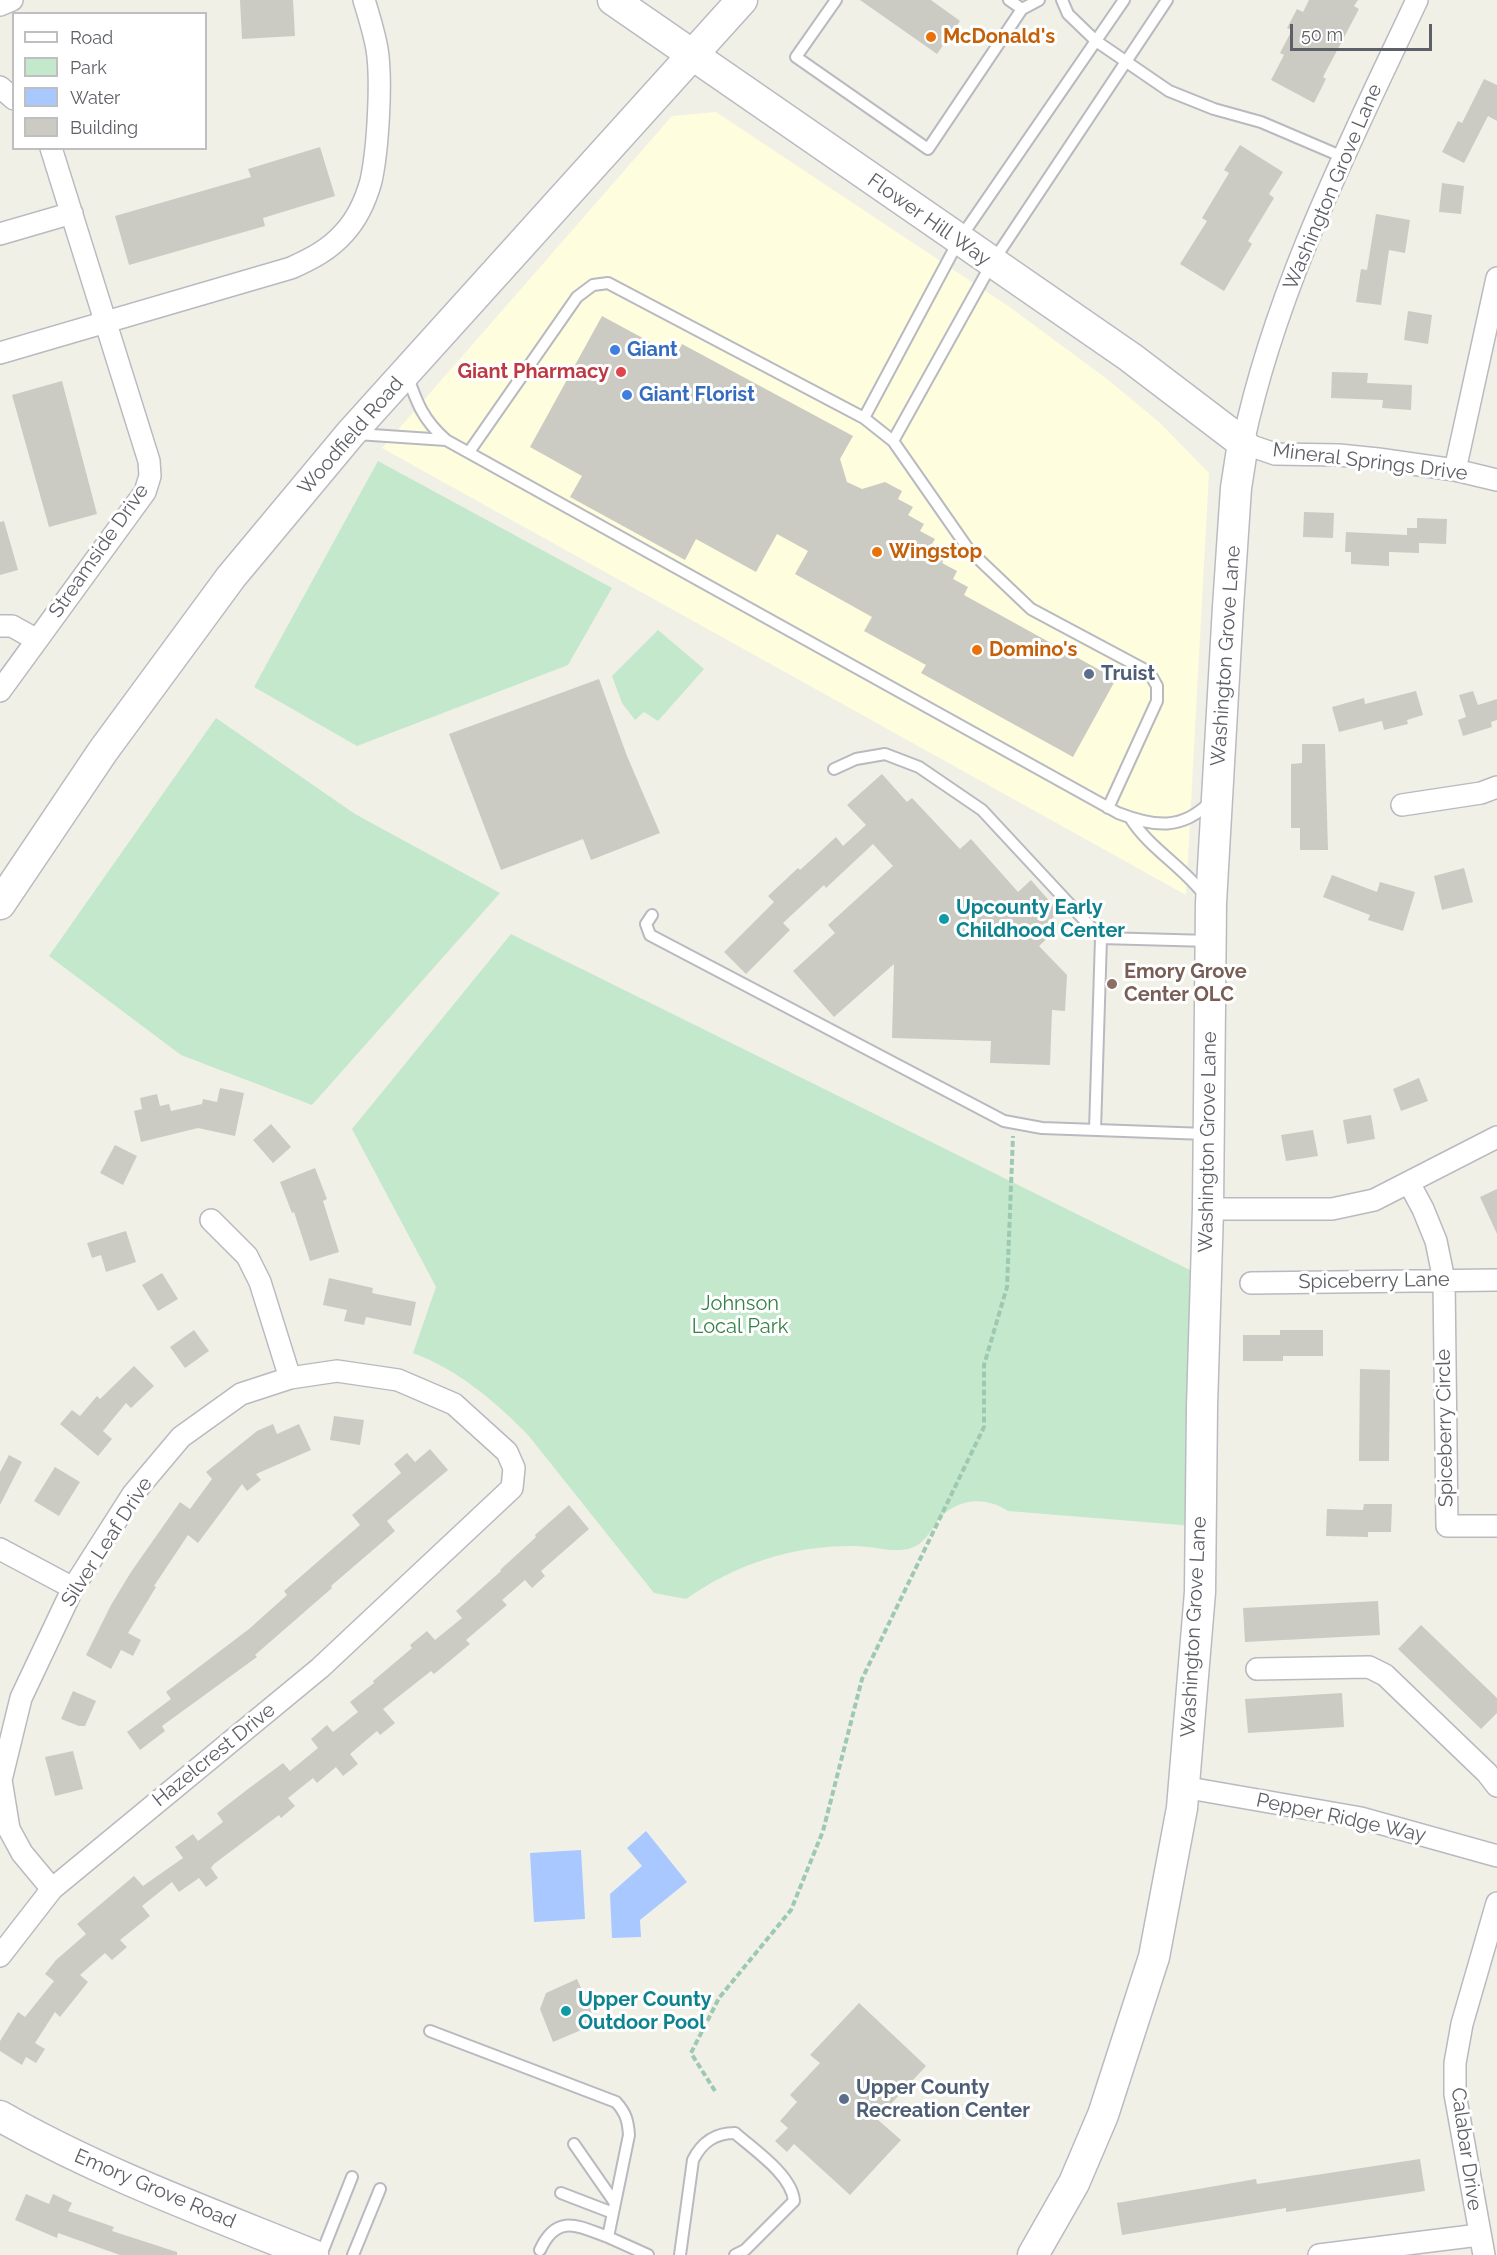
<!DOCTYPE html>
<style>
body{margin:0}
#map{position:relative;width:1497px;height:2255px;overflow:hidden;background:#f0f0e7;font-family:Raleway,sans-serif}
canvas{display:block}
.legend{position:absolute;left:12px;top:12px;width:195px;height:138px;box-sizing:border-box;background:#fff;border:2px solid #bfbfc2;margin:0;padding:8px 10px;list-style:none;font-size:18px;color:#5e6067}
.legend li{display:flex;align-items:center;gap:12px;height:30px}
.legend b{width:30px;border:2px solid #bfbfc2}
.scale{position:absolute;left:1290px;top:24px;width:142px;height:27px;box-sizing:border-box;border:3px solid #5e6067;border-top:0;padding-left:8px;font-size:18px;line-height:21px;white-space:nowrap;color:#5e6067;-webkit-text-stroke:4px #fff;paint-order:stroke}
</style>
<div id="map">
<canvas width="1497" height="2255"></canvas>
<ul class="legend">
<li><b style="height:8px;background:#fff"></b>Road</li>
<li><b style="height:16px;background:#c4e8cb"></b>Park</li>
<li><b style="height:16px;background:#a8c8ff"></b>Water</li>
<li><b style="height:16px;background:#cbcbc3"></b>Building</li>
</ul>
<div class="scale">50 m</div>
</div>
<script>
const ctx = document.querySelector('canvas').getContext('2d');
ctx.lineJoin = 'round';
function paint(path, color) { ctx.fillStyle = color; ctx.fill(path, 'evenodd'); }
function stroke(path, color, width, dash) { ctx.strokeStyle = color; ctx.lineWidth = width; ctx.lineCap = dash ? 'butt' : 'round'; ctx.setLineDash(dash || []); ctx.stroke(path); }
function drawText(font, color, halo, rows, align = 'center') {
  ctx.font = font + ' Raleway,sans-serif'; ctx.lineWidth = 6; ctx.setLineDash([]); ctx.textBaseline = 'middle'; ctx.strokeStyle = halo; ctx.fillStyle = color; for (const [text, x, y, turn = 0] of rows) {
    ctx.save(); ctx.translate(x, y); ctx.rotate((+turn || 0) * Math.PI / 180); ctx.textAlign = isNaN(turn) ? turn : align; if (halo) ctx.strokeText(text, 0, 0); ctx.fillText(text, 0, 0); ctx.restore();
  }
}
paint(new Path2D(`
 M716,112L1011,308L1107,379L1159,422L1209,473L1186,895L382,448L672,116Z`), '#fefdde');
paint(new Path2D(`
 M378,461L612,588L568,665L357,746L254,687Z
 M658,630L704,669L658,721L644,712L635,720L622,703L612,676Z
 M216,718L355,814L500,893L312,1105L181,1055L49,956Z
 M511,934L1196,1273L1194,1526L1008,1511C986,1496 957,1498 939,1519C930,1530 926,1543 911,1548C893,1554 871,1545 852,1546C791,1546 736,1564 686,1599L654,1593L528,1435C496,1402 457,1369 413,1353L436,1287L352,1129Z`), '#c4e8cb');
paint(new Path2D(`
 M646,1831L687,1882L640,1920L641,1937L612,1938L610,1894L642,1866L627,1848Z
 M581,1850L585,1919L534,1922L530,1853Z`), '#a8c8ff');
paint(new Path2D(`
 M240,0H293L295,36L242,39Z
 M860,0H931L960,21L937,54Z
 M1309,0H1358L1354,6L1359,9L1323,77L1326,79L1314,103L1271,80L1284,55L1280,53L1292,30L1287,28L1297,9L1303,12Z
 M1484,79L1497,85V121L1488,116L1464,163L1442,152L1458,121L1462,123Z
 M1240,145L1283,172L1269,194L1274,198L1248,241L1252,244L1224,291L1180,264L1207,221L1202,218L1229,173L1224,170Z
 M320,147L335,196L263,218L265,226L129,265L115,216L251,177L248,169Z
 M1442,183L1464,186L1461,214L1439,212Z
 M1376,214L1410,220L1405,253L1389,250L1381,305L1356,302L1361,269L1367,270Z
 M1408,311L1432,315L1428,344L1404,340Z
 M602,316L676,356L682,344L853,436L840,459L847,482L862,489L885,482L902,491L898,499L913,507L908,515L924,524L920,531L935,539L930,547L946,556L942,563L957,571L953,579L968,587L964,595L1116,679L1073,757L921,673L926,665L864,631L872,617L795,574L808,551L777,534L756,572L696,539L685,560L570,497L582,476L530,447Z
 M1332,372L1368,373L1367,383L1412,385L1411,410L1382,408L1383,400L1331,398Z
 M62,381L97,514L49,527L12,395Z
 M1304,512L1334,513L1333,538L1303,537Z
 M1417,518L1447,519L1446,544L1419,543V553L1389,552V566L1351,564V552H1345L1346,532L1407,535V528H1417Z
 M4,521L18,570L0,575V522Z
 M599,679L627,756L660,833L591,860L583,839L501,870L449,734Z
 M1416,691L1423,715L1407,720L1408,724L1384,730L1382,721L1339,732L1332,707L1364,698L1365,704Z
 M1473,691L1478,705L1497,699V720L1491,722L1492,727L1463,736L1458,720L1466,717L1459,695Z
 M1302,744H1325L1328,850H1300V828H1291V764L1302,763Z
 M882,774L907,802L912,798L960,849L971,839L1018,892L1031,880L1059,912L1043,927L1051,935L1039,946L1067,975L1065,1011L1052,1010L1050,1065L990,1063L991,1041L892,1038L894,964L834,1017L793,971L835,933L828,925L893,866L873,844L826,888L824,885L783,923L790,930L746,974L724,952L774,902L768,896L798,868L800,870L836,837L843,846L866,825L847,805Z
 M1464,868L1473,902L1442,910L1434,876Z
 M1332,875L1377,892L1380,882L1415,892L1403,931L1368,920L1370,915L1323,897Z
 M1419,1078L1428,1101L1401,1111L1393,1089Z
 M220,1088L244,1093L235,1136L198,1128L141,1142L134,1111L142,1109L140,1098L157,1094L160,1106L169,1104L171,1111L202,1104L203,1099L217,1102Z
 M1371,1115L1375,1139L1347,1144L1343,1120Z
 M271,1124L291,1147L273,1163L253,1140Z
 M1313,1130L1318,1156L1286,1161L1281,1135Z
 M115,1145L137,1156L123,1185L100,1173Z
 M315,1168L327,1199L323,1201L339,1252L310,1261L294,1212L292,1213L280,1182Z
 M1497,1189V1234L1480,1197Z
 M126,1231L136,1262L106,1272L101,1255L92,1258L87,1243Z
 M162,1273L178,1299L158,1311L142,1285Z
 M329,1278L373,1288L372,1293L416,1302L411,1326L366,1317L364,1325L344,1321L347,1310L323,1305Z
 M194,1330L209,1351L185,1368L170,1347Z
 M1280,1330H1323V1356H1283V1361H1243V1335H1280Z
 M134,1366L154,1386L131,1408L126,1403L103,1431L112,1439L98,1456L60,1424L72,1410L80,1416L97,1396L100,1399Z
 M1360,1369L1390,1370L1389,1461H1359Z
 M334,1416L364,1420L360,1445L330,1440Z
 M273,1424L277,1434L299,1424L311,1450L256,1474L261,1480L247,1491L242,1484L198,1543L188,1535L154,1586L156,1587L128,1633L141,1640L133,1656L121,1650L111,1669L86,1655L111,1605L131,1572L180,1502L190,1509L212,1479L206,1472L257,1431Z
 M430,1449L448,1470L387,1521L395,1531L331,1586L332,1588L255,1655L257,1657L162,1726L165,1731L140,1750L127,1732L171,1699L166,1692L249,1629L287,1595L284,1591L360,1525L352,1515L401,1473L394,1464L407,1453L415,1462Z
 M9,1455L22,1462L0,1505V1472Z
 M55,1467L80,1482L59,1516L34,1501Z
 M1364,1504H1392L1391,1532H1368V1537L1326,1536L1327,1509L1363,1510Z
 M569,1505L589,1529L541,1571L545,1576L532,1588L525,1580L502,1600L507,1605L466,1640L470,1644L434,1674L431,1671L383,1709L395,1723L380,1735L377,1731L350,1754L358,1764L343,1776L336,1767L317,1783L313,1778L288,1798L295,1806L281,1818L279,1815L214,1864L211,1868L218,1878L206,1887L199,1878L179,1892L172,1882L142,1906L150,1916L120,1940L127,1947L112,1960L105,1953L80,1975L88,1982L60,2017L55,2012L35,2043L45,2049L36,2063L26,2057L22,2065L0,2051V2041L18,2012L25,2017L54,1981L45,1974L56,1960L86,1934L77,1924L134,1876L143,1886L183,1858L175,1847L193,1834L198,1841L223,1822L217,1813L248,1789L283,1763L290,1771L318,1748L311,1739L327,1725L333,1732L358,1712L350,1702L374,1683L373,1681L412,1648L410,1645L427,1631L435,1640L462,1618L456,1611L501,1571L500,1570L536,1537L535,1535Z
 M1378,1601L1380,1635L1245,1642L1243,1608Z
 M1421,1625L1497,1698V1713L1481,1729L1398,1649Z
 M73,1691L96,1701L85,1726H79L61,1719Z
 M1342,1693L1344,1727L1248,1733L1245,1699Z
 M73,1751L83,1789L55,1796L45,1757Z
 M577,1979L592,2012L586,2028L553,2042L540,2009L546,1993Z
 M859,2003L926,2066L877,2119L901,2140L850,2195L794,2144L787,2152L775,2141L788,2128L780,2121L797,2102L790,2095L820,2063L810,2055Z
 M1420,2159L1425,2191L1286,2212V2208L1122,2235L1117,2203L1256,2179L1257,2184Z
 M26,2194L49,2204L53,2194L72,2203L68,2211L114,2227L112,2231L177,2252V2255H120L58,2233L57,2238L15,2220Z`), '#cbcbc3');
const lane = new Path2D(`
 M836,0L796,57L928,149L1022,9L1009,0
 M1062,0L1068,14L1096,41L1169,91L1214,109L1261,122L1343,157
 M1022,9L1039,0
 M407,375C417,403 423,420 446,440L1118,813C1154,827 1182,831 1211,801
 M864,418L959,240L1124,0
 M357,434L446,440
 M893,441L992,263L1167,0
 M469,452L577,297L593,285L608,283L864,418L893,441L969,550L1031,609L1149,672L1157,686V701L1108,808
 M834,769L856,759L885,754L919,767L982,810L1101,938
 M1131,819C1150,849 1184,867 1205,896
 M652,915L646,924L650,935L1004,1121L1042,1128L1206,1134
 M1095,1130L1101,938L1210,941
 M430,2031L616,2102C626,2113 628,2121 629,2135L608,2237L648,2255
 M574,2144L615,2203
 M561,2193L613,2213
 M540,2250C557,2213 578,2226 608,2237
 M321,2255L352,2177
 M353,2255L380,2189
 M680,2255L693,2160C702,2142 715,2133 735,2133C754,2150 792,2175 794,2201L745,2250L735,2255`);
const street = new Path2D(`
 M1417,0C1350,143 1276,287 1243,443L1275,454L1339,455L1378,459L1455,470L1497,480
 M0,5L12,0
 M0,87L14,99
 M0,234L72,213
 M0,353L291,268C311,259 329,250 344,233C357,219 366,199 371,181C378,149 382,80 377,49C374,32 369,16 364,0
 M1455,470L1497,278
 M0,626H12L37,640
 M0,691L145,492L150,476L149,461L51,148
 M1402,805L1481,793L1497,787
 M1409,1183L1423,1209L1436,1241L1444,1280L1447,1526H1497
 M1208,1209H1332L1374,1200L1497,1137
 M211,1220L247,1256L260,1282L290,1378
 M1251,1283L1497,1280
 M0,1549L73,1588
 M1257,1669L1369,1667L1385,1675L1487,1773L1497,1786
 M1183,1787L1361,1818L1497,1856
 M0,1956L52,1889L320,1668L512,1488L514,1468L507,1452L454,1404L398,1380L337,1371L290,1378L241,1394L181,1437L133,1494L73,1588L21,1698L1,1780L9,1829L22,1853L52,1889
 M1319,2255L1479,2235
 M1484,2255L1455,2094V2063L1462,2024L1497,1903`);
const secondary = new Path2D(`
 M613,0L1130,357L1243,443L1236,488L1228,607L1211,903L1208,1209L1202,1407L1200,1592L1182,1808L1154,1957L1103,2115L1074,2183L1033,2255
 M0,904L103,751L231,577L351,433L742,0
 M0,2116C100,2173 207,2212 313,2255`);
stroke(lane, '#b9bac0', 14);
stroke(street, '#b9bac0', 24);
stroke(secondary, '#babbc2', 33);
stroke(new Path2D(`
 M715,2091L691,2053L719,1998L791,1910L823,1831L862,1679L984,1427V1365L1007,1287L1013,1136`), '#9dc9b2', 4, [6, 3]);
stroke(lane, '#fff', 10);
stroke(street, '#fff', 21);
stroke(secondary, '#fff', 30);
for (const [x, y, r, color] of [
 [931,37,6,"#e8710a"],
 [615,350,6,"#3f7fe0"],
 [621,372,6,"#e0444e"],
 [627,395,6,"#3f7fe0"],
 [877,552,6,"#e8710a"],
 [977,650,6,"#e8710a"],
 [1089,674,6,"#5c6f8a"],
 [944,919,6,"#0f9aa8"],
 [1112,984,6,"#8d6e63"],
 [566,2011,6,"#0f9aa8"],
 [844,2099,6,"#5c6f8a"]
]) { const dot = new Path2D(); dot.arc(x, y, r, 0, 2 * Math.PI); ctx.fillStyle = color; ctx.fill(dot); stroke(dot, '#fff', 2); }
drawText('bold 20px', '#c56008', '#fff', [
 ["McDonald's",943,37],
 ["Wingstop",889,552],
 ["Domino's",989,650]
], 'left');
drawText('20px', '#5e6067', '#fff', [
 ["Washington Grove Lane",1333,187,-67],
 ["Flower Hill Way",929,220,35],
 ["Woodfield Road",351,436,-49],
 ["Mineral Springs Drive",1370,462,7],
 ["Streamside Drive",99,551,-55],
 ["Washington Grove Lane",1226,656,-86],
 ["Washington Grove Lane",1208,1142,-89],
 ["Spiceberry Lane",1374,1281,-1],
 ["Spiceberry Circle",1445,1428,-91],
 ["Silver Leaf Drive",107,1542,-57],
 ["Washington Grove Lane",1194,1627,-87],
 ["Hazelcrest Drive",214,1755,-39],
 ["Pepper Ridge Way",1341,1818,12],
 ["Calabar Drive",1466,2149,82],
 ["Emory Grove Road",155,2189,23]
]);
drawText('bold 20px', '#366cbe', '#fff', [
 ["Giant",627,350],
 ["Giant Florist",639,395]
], 'left');
drawText('bold 20px', '#be3a42', '#fff', [
 ["Giant Pharmacy",609,372]
], 'right');
drawText('bold 20px', '#4e5e75', '#fff', [
 ["Truist",1101,674],
 ["Upper County",856,2088],
 ["Recreation Center",856,2111]
], 'left');
drawText('bold 20px', '#0d838f', '#fff', [
 ["Upcounty Early",956,908],
 ["Childhood Center",956,931],
 ["Upper County",578,2000],
 ["Outdoor Pool",578,2023]
], 'left');
drawText('bold 20px', '#785e54', '#fff', [
 ["Emory Grove",1124,972],
 ["Center OLC",1124,995]
], 'left');
drawText('20px', '#338146', '#fff', [
 ["Johnson",740,1304],
 ["Local Park",740,1327]
]);
</script>
